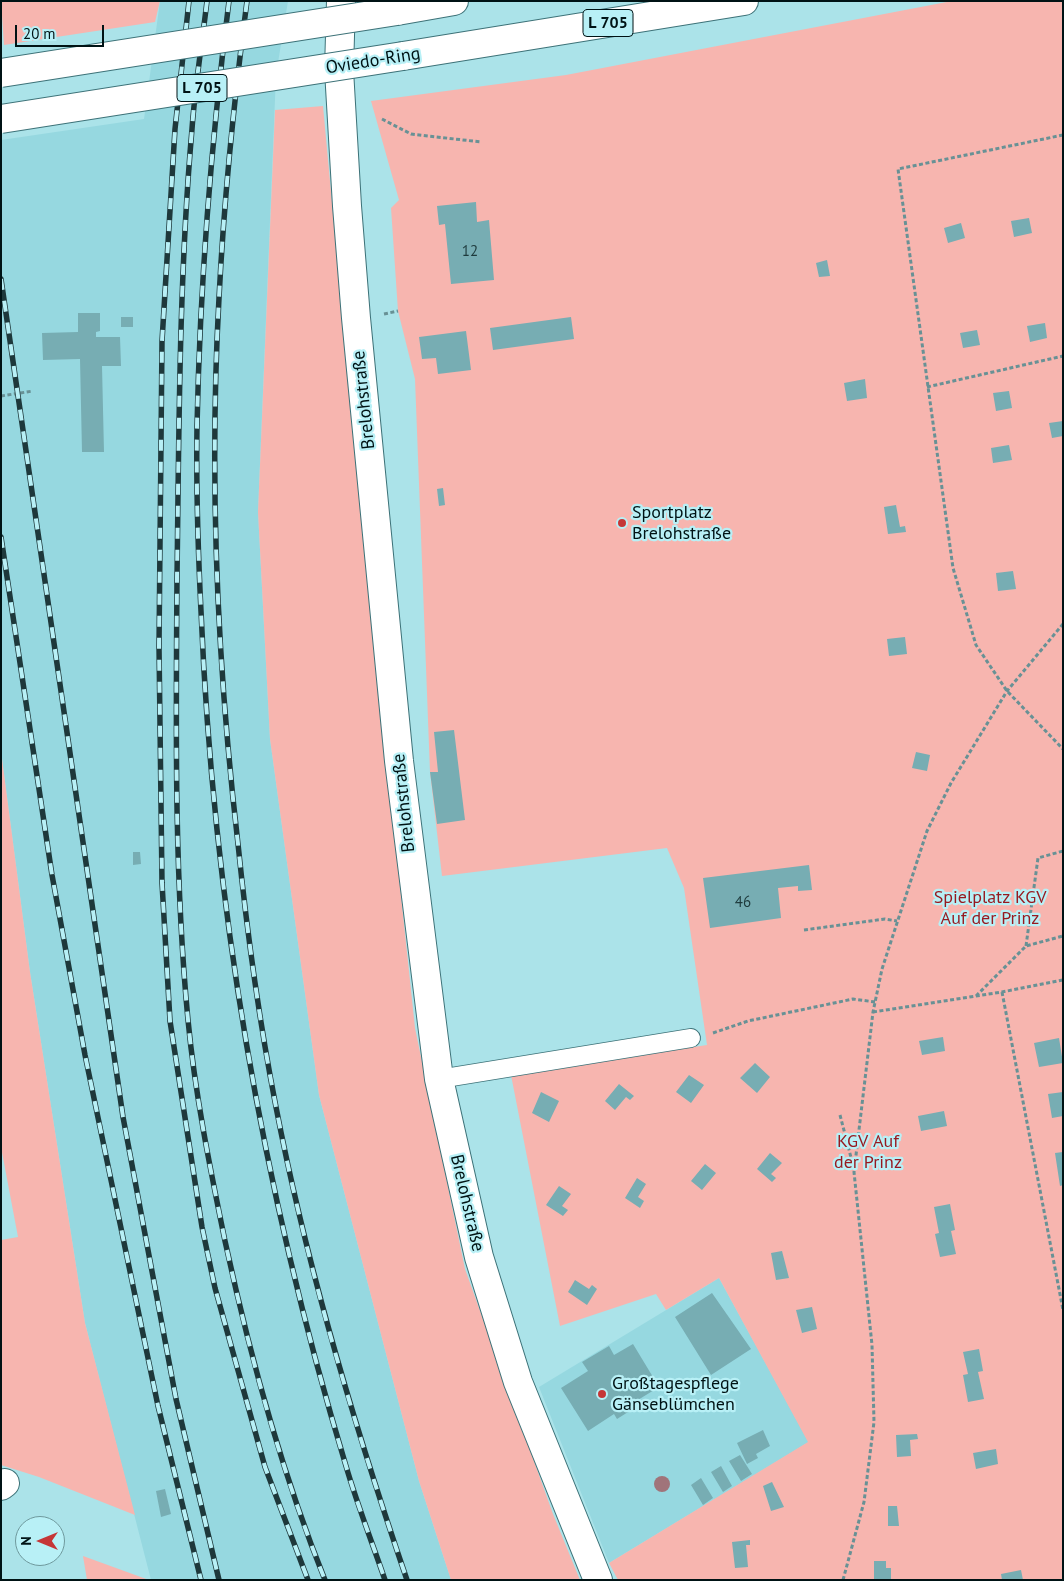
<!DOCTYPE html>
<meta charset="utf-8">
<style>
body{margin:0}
#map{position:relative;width:1064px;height:1581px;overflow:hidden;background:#abe3e9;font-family:"PT Sans",sans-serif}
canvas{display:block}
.frame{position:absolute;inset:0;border:2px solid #001315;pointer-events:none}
.north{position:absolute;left:15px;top:1516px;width:50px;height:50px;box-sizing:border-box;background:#b8f0f6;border:1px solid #6e989c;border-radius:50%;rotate:270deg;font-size:14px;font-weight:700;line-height:20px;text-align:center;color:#001315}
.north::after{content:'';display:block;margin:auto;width:18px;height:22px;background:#c53637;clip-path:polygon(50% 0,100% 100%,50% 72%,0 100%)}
.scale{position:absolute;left:15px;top:25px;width:89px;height:22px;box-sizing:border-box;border:2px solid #001315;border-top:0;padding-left:6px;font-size:15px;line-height:18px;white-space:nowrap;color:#001315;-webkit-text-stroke:4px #b8f0f6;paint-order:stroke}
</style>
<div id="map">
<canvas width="1064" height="1581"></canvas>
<div class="frame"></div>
<div class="north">N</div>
<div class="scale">20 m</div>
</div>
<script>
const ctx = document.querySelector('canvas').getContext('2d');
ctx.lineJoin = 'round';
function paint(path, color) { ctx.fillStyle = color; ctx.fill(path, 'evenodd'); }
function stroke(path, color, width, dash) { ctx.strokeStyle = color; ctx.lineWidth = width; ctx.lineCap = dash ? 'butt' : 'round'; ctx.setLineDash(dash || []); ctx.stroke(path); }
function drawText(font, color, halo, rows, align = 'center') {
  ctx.font = font + ' "PT Sans",sans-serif'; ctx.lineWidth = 4.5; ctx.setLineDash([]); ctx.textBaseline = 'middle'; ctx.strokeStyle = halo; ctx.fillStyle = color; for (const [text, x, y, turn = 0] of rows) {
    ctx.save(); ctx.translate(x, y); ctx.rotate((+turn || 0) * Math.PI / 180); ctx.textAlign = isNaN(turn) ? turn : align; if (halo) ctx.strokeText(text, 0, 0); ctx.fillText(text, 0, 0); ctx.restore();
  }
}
paint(new Path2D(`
 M160,1H288L276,75L258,512L270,739L319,1095L419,1481L451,1580H151L85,1323L30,972L1,751V140L144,119Z
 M719,1278L809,1442L609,1563L539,1387Z`), '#96d8e0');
paint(new Path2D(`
 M1,1H160L155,22L4,45Z
 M952,1H1063V1580H618L609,1563L808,1442L719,1278L666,1310L656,1294L560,1326L511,1075L707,1045L684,888L667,848L442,876L430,772L415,379L398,311L391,208L399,200L371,101L566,75Z
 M323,106L364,546L415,1028L465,1269L553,1514L580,1580H451L419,1481L319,1095L270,739L258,512L275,110Z
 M1,751L30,972L85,1323L135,1515L39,1477L1,1465V1240L18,1237L1,1147Z
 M83,1556L149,1580H87Z`), '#f7b5af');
paint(new Path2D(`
 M476,202L477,222L489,220L494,280L451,284L445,224L439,225L437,206Z
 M1029,218L1032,233L1014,237L1011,221Z
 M961,223L965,238L948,243L944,228Z
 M827,260L830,276L819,277L816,263Z
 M78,313H100V331L96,332V337H120L121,366H102L104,452H82L80,359L43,360L42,333L78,332Z
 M121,317H133V327H121Z
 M571,317L574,339L493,350L490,328Z
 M1045,323L1047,338L1030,342L1027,326Z
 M977,330L980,345L963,348L960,333Z
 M466,331L471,370L438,374L436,358L422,359L419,337Z
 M865,379L867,398L847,401L844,383Z
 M1009,391L1012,408L996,411L993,393Z
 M1063,421V436L1052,438L1049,423Z
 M1009,445L1012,460L993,463L991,448Z
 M443,488L445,505L439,506L437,489Z
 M896,505L900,527L905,526L906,532L888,534L884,507Z
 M1013,571L1016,589L998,591L996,573Z
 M905,637L907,654L889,656L887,639Z
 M454,730L465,820L437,824L430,772H438L434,732Z
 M916,752L930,755L927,771L912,768Z
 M133,852H140L141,864L133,865Z
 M809,865L812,890L798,891V886L778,888L781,918L710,928L703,878Z
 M943,1037L945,1051L922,1055L919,1041Z
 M1059,1038L1063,1063L1039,1067L1034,1043Z
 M755,1063L770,1077L757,1093L740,1078Z
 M689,1075L704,1085L691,1103L676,1092Z
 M619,1084L634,1096L630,1100L626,1097L615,1110L605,1101Z
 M541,1092L559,1101L549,1122L532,1113Z
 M1063,1092V1116L1052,1118L1048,1094Z
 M944,1111L947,1126L921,1131L918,1116Z
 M1063,1152V1185L1060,1186L1055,1153Z
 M770,1153L782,1163L771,1174L776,1178L772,1182L757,1169Z
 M705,1164L716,1173L702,1190L691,1181Z
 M637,1178L646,1184L638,1197L644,1201L640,1208L625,1198Z
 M559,1186L571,1194L562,1206L568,1210L563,1216L546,1205Z
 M950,1204L955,1230L951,1231L956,1254L940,1257L935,1234L939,1233L934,1207Z
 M782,1251L789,1278L776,1280L771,1253Z
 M575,1280L589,1289L592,1285L597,1289L587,1305L568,1292Z
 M712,1293L751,1349L711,1375L675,1317Z
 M812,1307L817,1329L802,1333L796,1310Z
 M633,1344L659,1387L633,1403L636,1407L617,1419L614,1414L588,1431L561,1388L588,1371L582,1362L609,1346L614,1355Z
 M979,1349L983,1371L978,1372L984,1399L968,1402L963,1375L968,1374L963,1352Z
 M763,1430L770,1446L756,1454L758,1458L747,1464L737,1443Z
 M917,1434L918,1439L910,1440L911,1456L897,1457L896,1435Z
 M996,1449L998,1464L976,1469L973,1453Z
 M740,1455L752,1474L741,1481L729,1461Z
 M721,1466L732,1486L723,1492L711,1472Z
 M701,1478L713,1498L703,1505L691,1485Z
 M772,1482L784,1507L771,1511L763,1486Z
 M165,1489L171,1514L161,1517L156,1491Z
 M888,1506H897L899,1526H888Z
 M750,1540V1545H746L748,1567L735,1568L732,1542Z
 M874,1561H886V1568H891V1580H874Z
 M1021,1570L1023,1580H1002L1001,1574Z`), '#77adb3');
const service = new Path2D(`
 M439,1079L691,1038`);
const minor = new Path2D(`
 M341,1L339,70L347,206L356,318L399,761L439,1079L479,1257L518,1382L598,1580
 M1,1486L5,1483`);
const trunk = new Path2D(`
 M397,11L454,1
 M403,56L744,1`);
stroke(service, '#3d7278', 20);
stroke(minor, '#3d7278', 30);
stroke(trunk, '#3d7278', 30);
stroke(new Path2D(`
 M382,119L411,134L481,142
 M1063,135L898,169L953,568L976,645L1007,691L1063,749
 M384,314L398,311
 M927,387L1063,356
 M1,396L33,391
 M804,930L885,919L897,921
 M1026,946L1038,858L1063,851
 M1002,992L1063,1310
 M976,996L1026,946L1063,936
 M873,1012L1002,992L1063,980
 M713,1033L748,1021L853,999L875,1002
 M840,1115L854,1169
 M843,1580L864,1502L874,1422L872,1345L854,1172L873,1012L882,969L927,831L951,783L1007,691L1063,624`), '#689195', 3, [4, 2.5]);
stroke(service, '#fff', 18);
stroke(minor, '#fff', 28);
stroke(trunk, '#fff', 28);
const rail = new Path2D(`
 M189,1L175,129L162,341L159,646L162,883L170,1021L202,1227L215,1288L265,1467L308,1580
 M207,1C202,44 195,86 192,129C179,278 179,428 177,578C176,725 174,874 188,1020C195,1094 210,1168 225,1241C250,1356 281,1471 325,1580
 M229,1C211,143 200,284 197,426C196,488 198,550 201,611C213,901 262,1189 346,1466C357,1504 372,1542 385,1580
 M247,1C234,100 224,198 219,298C209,480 217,663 238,844C247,932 259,1020 276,1107C307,1268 354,1425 407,1580
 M1,279L123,1117L176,1399L219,1580
 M1,537L52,875L85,1055L158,1406L201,1580`);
stroke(rail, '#1e383b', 5.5);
stroke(rail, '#b8f0f6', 4, [11]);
const trunkBridge = new Path2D(`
 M1,73L397,11
 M1,119L403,56`);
stroke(trunkBridge, '#3d7278', 30, []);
stroke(trunkBridge, '#fff', 28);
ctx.fillStyle = '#a0747a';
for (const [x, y] of [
 [662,1484]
]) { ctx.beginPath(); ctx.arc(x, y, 8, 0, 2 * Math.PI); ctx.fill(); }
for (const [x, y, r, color] of [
 [622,523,5,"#c53637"],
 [602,1394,5,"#c53637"]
]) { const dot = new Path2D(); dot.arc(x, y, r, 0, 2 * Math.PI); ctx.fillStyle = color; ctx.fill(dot); stroke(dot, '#b8f0f6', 2); }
drawText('15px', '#1e3a3c', null, [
 ["12",470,252],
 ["46",743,903]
]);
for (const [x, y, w] of [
 [608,23,50],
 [202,88,50]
]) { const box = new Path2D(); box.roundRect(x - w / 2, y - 13.5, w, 27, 4); ctx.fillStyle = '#b8f0f6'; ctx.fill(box); stroke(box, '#001315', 1); }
drawText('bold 16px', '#001315', null, [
 ["L 705",608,23],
 ["L 705",202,88]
]);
drawText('18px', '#001315', '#b8f0f6', [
 ["Oviedo-Ring",373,61,-9],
 ["Brelohstraße",364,400,-96],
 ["Brelohstraße",404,803,-96],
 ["Brelohstraße",467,1203,77]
]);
drawText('18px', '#001315', '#b8f0f6', [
 ["Sportplatz",632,513],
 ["Brelohstraße",632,534],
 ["Großtagespflege",612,1384],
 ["Gänseblümchen",612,1405]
], 'left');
drawText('18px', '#97191f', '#b8f0f6', [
 ["Spielplatz KGV",990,898],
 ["Auf der Prinz",990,919],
 ["KGV Auf",868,1142],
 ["der Prinz",868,1163]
]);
</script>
